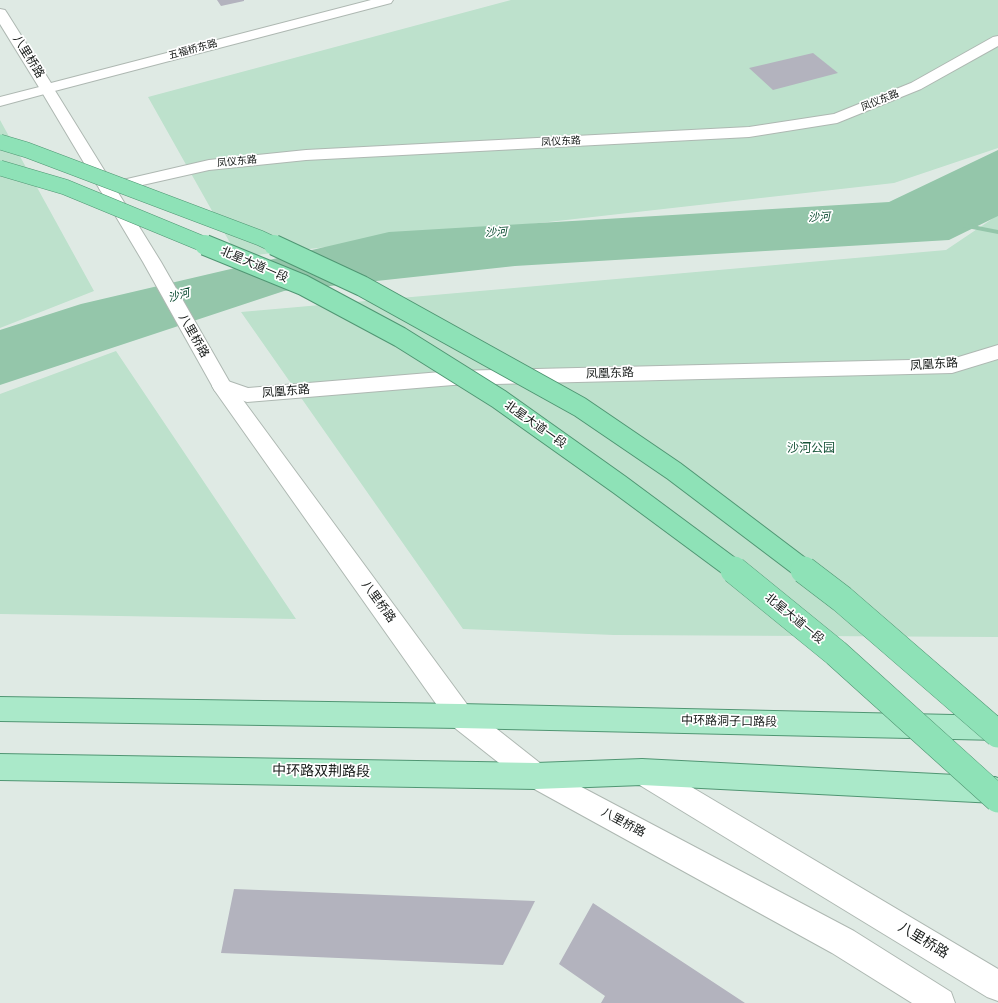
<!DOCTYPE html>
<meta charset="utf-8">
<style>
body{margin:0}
canvas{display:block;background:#dfeae4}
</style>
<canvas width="998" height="1003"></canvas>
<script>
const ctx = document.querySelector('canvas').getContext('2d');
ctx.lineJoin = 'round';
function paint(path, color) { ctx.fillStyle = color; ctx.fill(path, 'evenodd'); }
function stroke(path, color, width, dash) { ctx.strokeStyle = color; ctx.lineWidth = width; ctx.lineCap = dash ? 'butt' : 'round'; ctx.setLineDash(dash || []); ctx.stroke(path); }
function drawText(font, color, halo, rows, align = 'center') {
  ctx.font = font + ' Poppins,"Noto Sans SC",sans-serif'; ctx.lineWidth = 3.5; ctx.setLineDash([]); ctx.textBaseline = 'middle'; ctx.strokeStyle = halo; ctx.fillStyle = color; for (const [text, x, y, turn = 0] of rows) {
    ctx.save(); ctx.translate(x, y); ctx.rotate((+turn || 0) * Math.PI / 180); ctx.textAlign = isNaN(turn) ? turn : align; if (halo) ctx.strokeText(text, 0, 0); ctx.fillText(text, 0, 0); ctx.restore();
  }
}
paint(new Path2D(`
 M511,0H998V148L894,183L238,257L148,97Z
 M0,120L94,291L0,328Z
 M998,215V637L614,635L463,629L241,312L946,250Z
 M116,351L296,619L0,614V394Z`), '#bde1cc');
paint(new Path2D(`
 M998,150V216L949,240L515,266L284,291L0,385V330L81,304L389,232L889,202Z`), '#94c6aa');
paint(new Path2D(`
 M962,223L998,230V234L962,227Z`), '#94c6aa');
paint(new Path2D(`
 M217,0H244V1L221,6Z
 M813,53L838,73L773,90L749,68Z
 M234,889L535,901L503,965L221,953Z
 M593,903L745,1003H601L605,996L559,964Z`), '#b3b3be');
const minor = new Path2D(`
 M998,36V46L921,89L837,123L749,137L306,160L209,170L107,193L101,191L99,188L101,185L209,160L306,150L749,127L834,114L911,83L993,37Z
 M47,85L52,86L54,89L52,92L0,106V97Z
 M998,345V359L952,373L453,385L247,402L215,391L212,386L215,381L222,379L248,388L453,371L952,359Z
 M642,759L651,763L998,969V1001L987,997L633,781L629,772L633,763Z
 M536,763L854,931L951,992L955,1003H912L832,953L527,785L523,776L527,767Z`);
const tertiary = new Path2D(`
 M371,0H393L391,3L47,93L42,92L40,89L0,24V9L5,10L7,13L51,83Z`);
const secondary = new Path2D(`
 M47,85L52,86L54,89L161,262L229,381L469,707L545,767L549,776L545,785L536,789L527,785L451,725L215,391L143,262L40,89L42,86Z`);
const primary = new Path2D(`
 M0,697L460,704L998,716V740L460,728L0,721Z
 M0,754L536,763L642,759L995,777L998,778V802L995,803L642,785L536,789L0,780Z`);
stroke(minor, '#aeb8b2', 2);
stroke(tertiary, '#aeb8b2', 2);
stroke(secondary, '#aeb8b2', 2);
stroke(primary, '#509673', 2);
paint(minor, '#fff');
paint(tertiary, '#fff');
paint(secondary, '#fff');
paint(primary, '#aae9c9');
const trunkBridgeFar2 = new Path2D(`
 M0,142L27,150L260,238L277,246
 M0,168L65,187L208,246`);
const trunkBridgeFar1 = new Path2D(`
 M205,245L303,285L400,337L499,399L620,485L736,571
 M274,245L362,286L580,407L674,471L806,571`);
const trunkBridge = new Path2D(`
 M734,570L836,653L998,799
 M804,570L842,599L998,734`);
stroke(trunkBridgeFar2, '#509673', 16, []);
stroke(trunkBridgeFar1, '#509673', 22, []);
stroke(trunkBridge, '#509673', 28, []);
stroke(trunkBridgeFar2, '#8ee2b7', 15);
stroke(trunkBridgeFar1, '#8ee2b7', 20);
stroke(trunkBridge, '#8ee2b7', 27);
drawText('10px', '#141816', '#fff', [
 ["五福桥东路",193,50,-15],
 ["凤仪东路",880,101,-22],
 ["凤仪东路",561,142,-3],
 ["凤仪东路",237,162,-6]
]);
drawText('italic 11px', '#004328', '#fff', [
 ["沙河",819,218,-3],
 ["沙河",496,233,-3],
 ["沙河",179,296,-16]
]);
drawText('12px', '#141816', '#fff', [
 ["八里桥路",28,57,58],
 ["北星大道一段",254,265,23],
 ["八里桥路",193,336,60],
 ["凤凰东路",934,365,-4],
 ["凤凰东路",610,374,-2],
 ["凤凰东路",286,392,-5],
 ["北星大道一段",535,425,35],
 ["八里桥路",378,602,54],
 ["北星大道一段",794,619,39],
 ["中环路洞子口路段",729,722,1],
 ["八里桥路",623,823,28]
]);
drawText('12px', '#185439', '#fff', [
 ["沙河公园",811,449]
]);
drawText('14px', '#141816', '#fff', [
 ["中环路双荆路段",321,772,1],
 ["八里桥路",923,941,31]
]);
</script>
